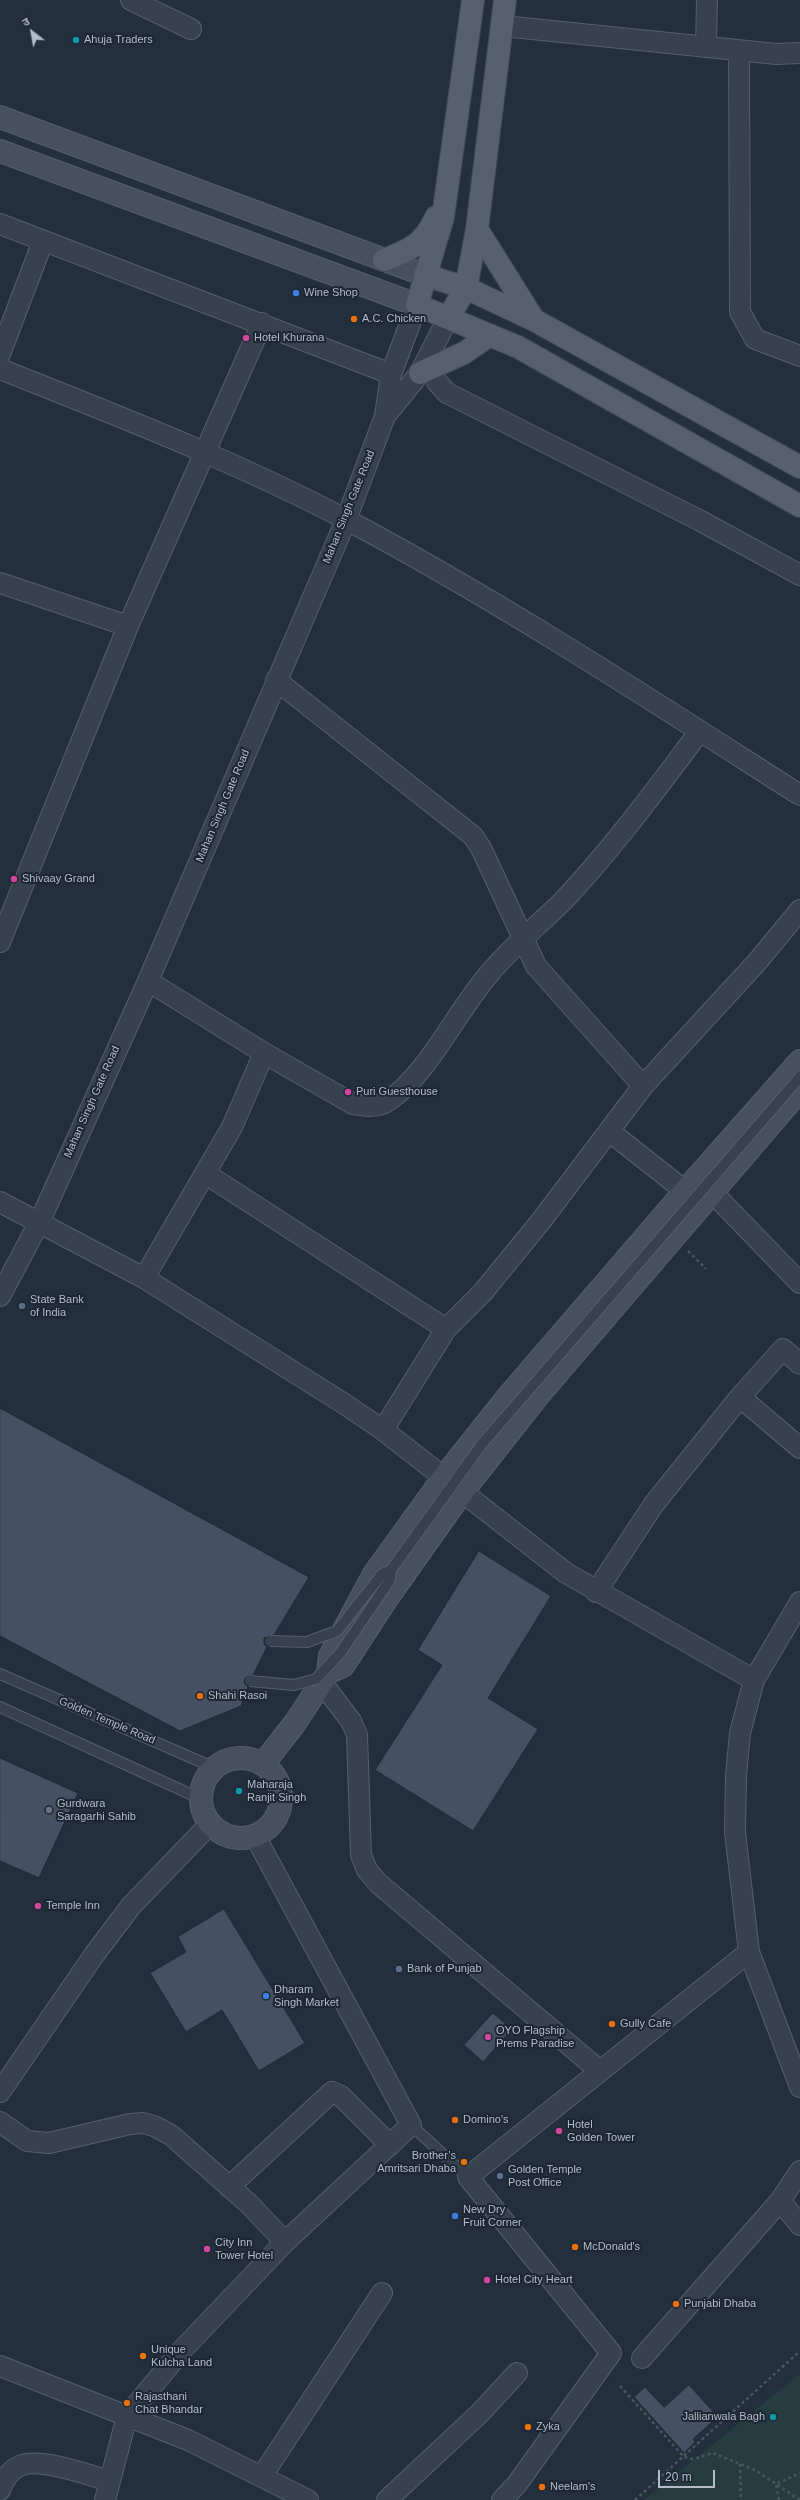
<!DOCTYPE html>
<meta charset="utf-8">
<style>
body{margin:0}
#map{position:relative;width:800px;height:2500px;overflow:hidden;background:#242f3e;font-family:Helvetica,"Noto Sans Devanagari",sans-serif}
canvas{display:block}
.north{position:absolute;left:12px;top:12px;width:40px;height:40px;-webkit-text-stroke:3px #1d2633;paint-order:stroke;rotate:329deg;font-size:11px;font-weight:700;line-height:16px;text-align:center;color:#b4bcc9}
.north::after{content:'';display:block;margin:auto;width:14px;height:18px;background:#b4bcc9;clip-path:polygon(50% 0,100% 100%,50% 72%,0 100%)}
.scale{position:absolute;left:658px;top:2470px;width:57px;height:18px;box-sizing:border-box;border:2px solid #b4bcc9;border-top:0;padding-left:5px;font-size:12px;line-height:14px;white-space:nowrap;color:#b4bcc9;-webkit-text-stroke:3px #1d2633;paint-order:stroke}
</style>
<div id="map">
<canvas width="800" height="2500"></canvas>
<div class="north">उ</div>
<div class="scale">20 m</div>
</div>
<script>
const ctx = document.querySelector('canvas').getContext('2d');
ctx.lineJoin = 'round';
function paint(path, color) { ctx.fillStyle = color; ctx.fill(path, 'evenodd'); }
function stroke(path, color, width, dash) { ctx.strokeStyle = color; ctx.lineWidth = width; ctx.lineCap = dash ? 'butt' : 'round'; ctx.setLineDash(dash || []); ctx.stroke(path); }
function drawText(font, color, halo, rows, align = 'center') {
  ctx.font = font + ' Helvetica,sans-serif'; ctx.lineWidth = 4; ctx.setLineDash([]); ctx.textBaseline = 'middle'; ctx.strokeStyle = halo; ctx.fillStyle = color; for (const [text, x, y, turn = 0] of rows) {
    ctx.save(); ctx.translate(x, y); ctx.rotate((+turn || 0) * Math.PI / 180); ctx.textAlign = isNaN(turn) ? turn : align; if (halo) ctx.strokeText(text, 0, 0); ctx.fillText(text, 0, 0); ctx.restore();
  }
}
paint(new Path2D(`
 M800,2374V2500H644Z`), '#263c3f');
const building = new Path2D(`
 M0,1408L309,1577L274,1635L264,1638V1644L267,1647L253,1675L245,1678L244,1683L248,1687L241,1706L180,1731L0,1636Z
 M479,1551L551,1596L488,1698L538,1729L473,1831L375,1770L442,1665L418,1650Z
 M0,1758L78,1793L39,1878L0,1861Z
 M224,1909L305,2043L259,2071L222,2010L186,2032L150,1973L186,1952L178,1937Z
 M493,2013L512,2029L483,2062L464,2045Z
 M689,2385L718,2417L693,2439L695,2442L684,2453L634,2397L645,2387L664,2407Z`);
paint(building, '#455162');
stroke(building, '#1f2835', 1);
const lane = new Path2D(`
 M0,1674L215,1768
 M0,1707L201,1799
 M411,2125L468,2177`);
const street = new Path2D(`
 M131,0L191,29
 M503,26L776,54L800,53
 M706,47L707,0
 M739,50L740,312L755,339L800,356
 M0,224L391,374
 M0,354L43,241
 M0,369C118,416 235,461 347,520C503,603 651,700 800,795
 M431,369L437,382L447,393L699,520L800,575
 M385,416L420,373L448,318
 M0,583L128,626
 M276,680L473,836L481,848L536,966L643,1086
 M0,942L128,626L262,323
 M148,981L264,1053L353,1104C364,1106 378,1108 388,1101C429,1073 456,1012 489,974C511,947 539,925 564,900C614,847 656,789 700,731
 M609,1131L685,1191
 M206,1174L446,1329
 M712,1192L800,1283
 M0,1202L144,1278L343,1403L383,1430L566,1573L754,1680
 M144,1278L232,1127L264,1053
 M0,1296L40,1221L148,981L346,520L385,416L391,374L417,305
 M740,1397L800,1448
 M383,1430L446,1329L483,1292L541,1221L643,1086L757,962L800,910
 M596,1592L654,1504L740,1397L783,1349L800,1364
 M800,1602L754,1680L740,1733L736,1776L735,1832L749,1952L800,2087
 M322,1683L351,1721L357,1735L361,1855L367,1870L378,1883L600,2071
 M0,2092L94,1955L131,1906L210,1824
 M0,2122L27,2141L49,2143L130,2124L143,2123L154,2126L171,2135L249,2204L285,2242
 M229,2187L332,2092L341,2096L390,2145
 M780,2201L800,2225
 M642,2358L780,2201L800,2171
 M0,2366L127,2416L182,2350L285,2242L411,2125L255,1836
 M262,2476L382,2293
 M0,2490C3,2480 11,2469 22,2465C42,2458 88,2475 110,2481
 M105,2500L127,2416L188,2440L308,2500
 M387,2500L480,2413L517,2373
 M502,2500L517,2484L611,2353L468,2177L749,1952`);
const secondary = new Path2D(`
 M0,117L425,275
 M0,151L417,305
 M328,1673L343,1666L388,1597L463,1491L537,1397L800,1090
 M201 1798a40 40 0 1 1 80 0a40 40 0 1 1-80 0Z
 M263,1764L295,1723L328,1673L330,1656L374,1574L444,1477L510,1394L685,1191L800,1061`);
const primary = new Path2D(`
 M473,0L443,217L417,305L518,347L800,506
 M477,229L534,320
 M384,260C410,250 424,244 436,217
 M425,275L466,288L534,320L800,467
 M448,318L466,288L477,229L505,0
 M420,373L464,353L490,335`);
stroke(lane, '#565f6c', 12);
stroke(street, '#565f6c', 22);
stroke(secondary, '#565f6c', 24);
stroke(primary, '#414a57', 24);
stroke(new Path2D(`
 M688,1251L706,1269
 M620,2386L684,2457L693,2459L713,2453L755,2470L800,2500
 M740,2464L741,2500
 M635,2500L800,2351
 M779,2500L776,2484L800,2473`), '#44595c', 2.5, [3, 3]);
stroke(lane, '#38414e', 10);
stroke(street, '#38414e', 20);
stroke(secondary, '#465061', 22);
stroke(primary, '#56606e', 22);
const laneBridge = new Path2D(`
 M270,1641L307,1642L337,1631L382,1574L391,1570L482,1444L800,1077
 M250,1681L294,1685L316,1679L341,1652L390,1580L391,1570`);
stroke(laneBridge, '#565f6c', 12, []);
stroke(laneBridge, '#38414e', 10);
for (const [x, y, r, color] of [
 [76,40,4,"#0f9aa8"],
 [296,293,4,"#3f7fe0"],
 [354,319,4,"#e8710a"],
 [246,338,4,"#d1479c"],
 [14,879,4,"#d1479c"],
 [348,1092,4,"#d1479c"],
 [22,1306,4,"#5c6f8a"],
 [200,1696,4,"#e8710a"],
 [239,1791,4,"#0f9aa8"],
 [49,1810,4,"#6b7280"],
 [38,1906,4,"#d1479c"],
 [399,1969,4,"#5c6f8a"],
 [266,1996,4,"#3f7fe0"],
 [612,2024,4,"#e8710a"],
 [488,2037,4,"#d1479c"],
 [455,2120,4,"#e8710a"],
 [559,2131,4,"#d1479c"],
 [464,2162,4,"#e8710a"],
 [500,2176,4,"#5c6f8a"],
 [455,2216,4,"#3f7fe0"],
 [575,2247,4,"#e8710a"],
 [207,2249,4,"#d1479c"],
 [487,2280,4,"#d1479c"],
 [676,2304,4,"#e8710a"],
 [143,2356,4,"#e8710a"],
 [127,2403,4,"#e8710a"],
 [773,2417,4,"#0f9aa8"],
 [528,2427,4,"#e8710a"],
 [542,2487,4,"#e8710a"]
]) { const dot = new Path2D(); dot.arc(x, y, r, 0, 2 * Math.PI); ctx.fillStyle = color; ctx.fill(dot); stroke(dot, '#1d2633', 1.5); }
drawText('11px', '#b4bcc9', '#1d2633', [
 ["Ahuja Traders",84,40],
 ["Wine Shop",304,293],
 ["A.C. Chicken",362,319],
 ["Hotel Khurana",254,338],
 ["Shivaay Grand",22,879],
 ["Puri Guesthouse",356,1092],
 ["State Bank",30,1300],
 ["of India",30,1313],
 ["Shahi Rasoi",208,1696],
 ["Maharaja",247,1785],
 ["Ranjit Singh",247,1798],
 ["Gurdwara",57,1804],
 ["Saragarhi Sahib",57,1817],
 ["Temple Inn",46,1906],
 ["Bank of Punjab",407,1969],
 ["Dharam",274,1990],
 ["Singh Market",274,2003],
 ["Gully Cafe",620,2024],
 ["OYO Flagship",496,2031],
 ["Prems Paradise",496,2044],
 ["Domino's",463,2120],
 ["Hotel",567,2125],
 ["Golden Tower",567,2138],
 ["Brother’s",456,2156,"right"],
 ["Amritsari Dhaba",456,2169,"right"],
 ["Golden Temple",508,2170],
 ["Post Office",508,2183],
 ["New Dry",463,2210],
 ["Fruit Corner",463,2223],
 ["City Inn",215,2243],
 ["Tower Hotel",215,2256],
 ["McDonald's",583,2247],
 ["Hotel City Heart",495,2280],
 ["Punjabi Dhaba",684,2304],
 ["Unique",151,2350],
 ["Kulcha Land",151,2363],
 ["Rajasthani",135,2397],
 ["Chat Bhandar",135,2410],
 ["Jallianwala Bagh",765,2417,"right"],
 ["Zyka",536,2427],
 ["Neelam's",550,2487]
], 'left');
drawText('11px', '#b4bcc9', '#1d2633', [
 ["Mahan Singh Gate Road",349,507,-68],
 ["Mahan Singh Gate Road",223,806,-67],
 ["Mahan Singh Gate Road",92,1102,-66],
 ["Golden Temple Road",107,1721,23]
]);
</script>
